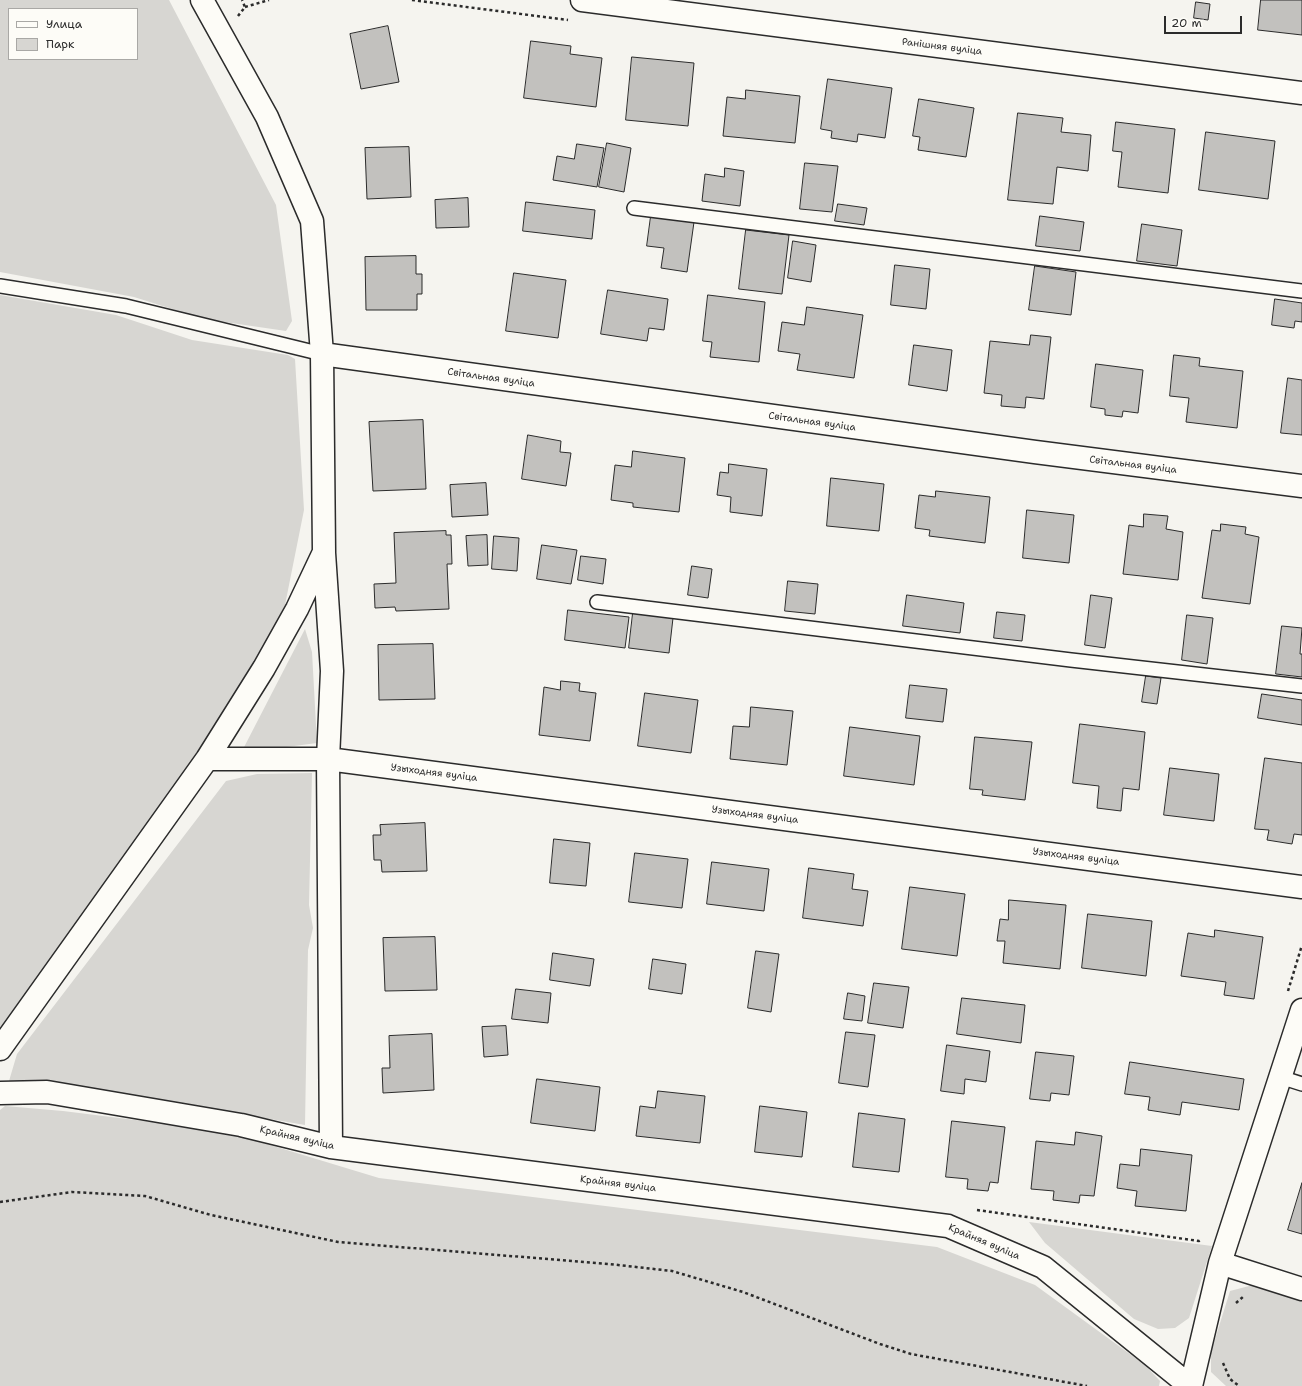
<!DOCTYPE html>
<meta charset="utf-8">
<style>
body{margin:0}
#map{position:relative;width:1302px;height:1386px;overflow:hidden;background:#f5f4ef;font-family:"Shantell Sans",sans-serif}
canvas{display:block}
.legend{position:absolute;left:8px;top:8px;width:130px;height:52px;box-sizing:border-box;background:#fdfcf7;border:1px solid #a9a8a5;margin:0;padding:5px 7px;list-style:none;font-size:12px;color:#2b2b2b}
.legend li{display:flex;align-items:center;gap:8px;height:20px}
.legend b{width:20px;border:1px solid #a9a8a5}
.scale{position:absolute;left:1164px;top:16px;width:78px;height:18px;box-sizing:border-box;border:2px solid #2b2b2b;border-top:0;padding-left:5px;font-size:12px;line-height:14px;white-space:nowrap;color:#2b2b2b;-webkit-text-stroke:3px #fdfcf7;paint-order:stroke}
</style>
<div id="map">
<canvas width="1302" height="1386"></canvas>
<ul class="legend">
<li><b style="height:5px;background:#fdfcf7"></b>Улица</li>
<li><b style="height:11px;background:#d7d6d2"></b>Парк</li>
</ul>
<div class="scale">20 m</div>
</div>
<script>
const ctx = document.querySelector('canvas').getContext('2d');
ctx.lineJoin = 'round';
function paint(path, color) { ctx.fillStyle = color; ctx.fill(path, 'evenodd'); }
function stroke(path, color, width, dash) { ctx.strokeStyle = color; ctx.lineWidth = width; ctx.lineCap = dash ? 'butt' : 'round'; ctx.setLineDash(dash || []); ctx.stroke(path); }
function drawText(font, color, halo, rows, align = 'center') {
  ctx.font = font + ' "Shantell Sans",sans-serif'; ctx.lineWidth = 4; ctx.setLineDash([]); ctx.textBaseline = 'middle'; ctx.strokeStyle = halo; ctx.fillStyle = color; for (const [text, x, y, turn = 0] of rows) {
    ctx.save(); ctx.translate(x, y); ctx.rotate((+turn || 0) * Math.PI / 180); ctx.textAlign = isNaN(turn) ? turn : align; if (halo) ctx.strokeText(text, 0, 0); ctx.fillText(text, 0, 0); ctx.restore();
  }
}
paint(new Path2D(`
 M0,0H169L276,205L292,321L286,331L204,319L134,297L0,272ZM9,9H137V59H9Z
 M0,295L116,315L192,340L288,355L295,359L304,510L285,605L256,662L187,772L0,1029Z
 M305,629L312,652L317,743L241,753Z
 M312,773L309,905L313,928L308,950L305,1125L54,1082L9,1081L17,1054L226,781L257,774Z
 M5,1106L63,1111L224,1131L379,1178L937,1247L1035,1285L1145,1365L1160,1381L1159,1386H0V1110Z
 M1029,1222L1212,1246L1189,1318L1175,1328L1158,1329L1134,1319L1045,1243Z
 M1253,1285L1302,1301V1386H1226L1211,1372V1352L1230,1291Z`), '#d7d6d2');
const building = new Path2D(`
 M1261,0H1302V35L1258,30Z
 M1196,2L1210,4L1208,20L1194,18Z
 M388,26L399,82L361,89L350,34Z
 M531,41L571,46L570,54L602,58L596,107L524,98Z
 M632,57L694,63L688,126L626,120Z
 M828,79L892,88L885,138L858,134L857,142L831,138L832,131L821,129Z
 M746,90L800,96L795,143L723,136L727,97L745,99Z
 M919,99L974,108L966,157L918,150L920,137L913,136Z
 M1018,113L1063,118L1061,132L1091,135L1088,171L1057,167L1053,204L1008,200Z
 M1116,122L1175,129L1168,193L1118,187L1122,152L1113,151Z
 M1206,132L1275,141L1268,199L1199,190Z
 M607,143L631,148L624,192L599,187Z
 M577,144L604,148L597,187L553,180L557,156L574,159Z
 M409,147L411,197L367,199L365,148Z
 M805,163L838,166L832,212L800,209Z
 M725,168L744,171L740,206L702,201L705,174L724,177Z
 M468,198L469,227L436,228L435,200Z
 M526,202L595,210L592,239L523,231Z
 M838,204L867,208L864,225L835,221Z
 M651,216L694,222L687,272L661,268L664,248L647,246Z
 M1040,216L1084,222L1080,251L1036,246Z
 M1142,224L1182,230L1177,266L1137,261Z
 M746,230L789,235L782,294L739,289Z
 M793,241L816,245L811,282L788,278Z
 M416,256V274H422V294H417V310H366L365,257Z
 M895,265L930,269L926,309L891,305Z
 M1035,266L1076,272L1071,315L1029,310Z
 M514,273L566,280L558,338L506,331Z
 M608,290L668,299L664,330L649,328L647,341L601,334Z
 M708,295L765,302L759,362L710,357L712,342L703,341Z
 M1275,299L1302,303V322L1295,321L1294,328L1272,325Z
 M807,307L863,315L854,378L797,370L800,354L778,351L782,322L804,325Z
 M1031,335L1051,337L1044,399L1026,397L1025,408L1001,406L1002,395L984,393L990,341L1029,345Z
 M914,345L952,350L947,391L909,385Z
 M1174,355L1200,358L1199,366L1243,371L1237,428L1186,422L1189,398L1170,396Z
 M1096,364L1143,370L1138,413L1123,411L1122,417L1105,415V409L1091,407Z
 M1288,378L1302,380V435L1281,433Z
 M423,420L426,489L373,491L369,422Z
 M528,435L561,441L560,452L571,453L566,486L522,479Z
 M633,451L685,458L679,512L633,507V503L611,500L615,465L631,467Z
 M729,464L767,469L762,516L730,512L731,497L717,495L720,472L728,473Z
 M831,478L884,484L879,531L827,526Z
 M486,483L488,515L452,517L450,485Z
 M936,491L990,497L985,543L929,536L930,530L915,528L919,495L935,497Z
 M1027,510L1074,515L1069,563L1023,558Z
 M1144,514L1168,516L1166,529L1183,532L1178,580L1123,574L1129,525L1143,527Z
 M1221,524L1246,527L1245,534L1259,537L1250,604L1202,598L1212,530L1220,531Z
 M446,531V535H451L452,564H447L449,609L396,611L395,607L375,608L374,584L396,583L394,533Z
 M487,535L488,565L468,566L466,536Z
 M494,536L519,538L517,571L492,569Z
 M542,545L577,550L571,584L537,579Z
 M581,556L606,559L603,584L578,580Z
 M692,566L712,569L708,598L688,595Z
 M788,581L818,584L815,614L785,611Z
 M907,595L964,603L960,633L903,626Z
 M1091,595L1112,598L1105,648L1085,645Z
 M568,610L629,617L625,648L565,640Z
 M997,612L1025,615L1022,641L994,638Z
 M633,613L673,618L669,653L629,648Z
 M1187,615L1213,618L1207,664L1182,660Z
 M1282,626L1302,628L1300,654H1302V677L1276,674Z
 M433,644L435,699L379,700L378,645Z
 M1146,676L1161,678L1157,704L1142,702Z
 M561,681L580,683L579,691L596,693L590,741L539,735L544,687L560,690Z
 M910,685L947,689L943,722L906,718Z
 M645,693L698,700L691,753L638,746Z
 M1262,694L1302,700V725L1258,718Z
 M751,707L793,711L787,765L730,759L733,726L749,727Z
 M1080,724L1145,732L1139,790L1123,788L1121,811L1097,808L1099,786L1073,783Z
 M850,727L920,736L914,785L844,776Z
 M975,737L1032,742L1025,800L982,795L983,790L970,789Z
 M1265,758L1302,763V835L1294,834L1292,844L1267,840L1269,830L1255,829Z
 M1170,768L1219,774L1214,821L1164,815Z
 M425,823L427,871L382,872L381,860H374L373,835H381L380,825Z
 M554,839L590,843L586,886L550,883Z
 M635,853L688,859L682,908L629,902Z
 M712,862L769,869L764,911L707,904Z
 M809,868L854,874L852,889L868,891L863,926L803,918Z
 M910,887L965,894L957,956L902,949Z
 M1009,900L1066,905L1060,969L1003,963L1005,941H997L1000,919L1008,920Z
 M1088,914L1152,921L1146,976L1082,968Z
 M1215,930L1263,937L1254,999L1224,995L1226,982L1181,976L1188,933L1214,937Z
 M435,937L437,990L385,991L383,938Z
 M756,951L779,954L771,1012L748,1008Z
 M553,953L594,959L590,986L550,980Z
 M653,959L686,964L682,994L649,989Z
 M874,983L909,987L903,1028L868,1023Z
 M516,989L551,993L548,1023L512,1019Z
 M848,993L865,996L862,1021L844,1019Z
 M962,998L1025,1005L1021,1043L957,1034Z
 M506,1026L508,1055L484,1057L482,1027Z
 M846,1032L875,1035L868,1087L839,1083Z
 M432,1034L434,1090L383,1093L382,1068H390L389,1036Z
 M947,1045L990,1051L986,1082L965,1079L964,1094L941,1091Z
 M1036,1052L1074,1056L1069,1095L1051,1093L1050,1101L1030,1099Z
 M1130,1062L1244,1079L1239,1110L1182,1102L1180,1115L1148,1110L1150,1097L1125,1094Z
 M537,1079L600,1087L595,1131L531,1123Z
 M658,1091L705,1096L700,1143L636,1136L640,1106L655,1108Z
 M760,1106L807,1112L802,1157L755,1152Z
 M859,1113L905,1119L899,1172L853,1167Z
 M952,1121L1005,1127L998,1183L990,1182L988,1191L967,1189L968,1179L946,1177Z
 M1076,1132L1102,1136L1094,1196L1080,1195L1079,1203L1053,1200L1054,1191L1031,1189L1036,1141L1074,1145Z
 M1141,1149L1192,1155L1186,1211L1135,1206L1137,1191L1117,1188L1120,1164L1139,1166Z
 M1302,1183V1234L1288,1230Z`);
paint(building, '#c2c1be');
stroke(building, '#2b2b2b', 1);
const lane = new Path2D(`
 M634,208L1302,291
 M0,286L126,306L322,354
 M597,602L1071,660L1302,686
 M1280,1077L1302,1084`);
const street = new Path2D(`
 M582,0L1302,93
 M322,354L1035,452L1302,486
 M324,553L332,671L328,759L331,1147
 M207,759H328L1302,887
 M0,1049L207,759L264,668L297,609L324,552L322,354L312,221L267,117L202,0
 M0,1093L47,1092L241,1125L331,1147L948,1226L1043,1267L1190,1386
 M1220,1263L1302,1289
 M1191,1386L1220,1263L1302,1010`);
stroke(lane, '#2b2b2b', 16);
stroke(street, '#2b2b2b', 25);
stroke(new Path2D(`
 M412,0L568,20
 M245,7L269,0
 M238,16L245,7L242,0
 M1288,991L1302,945
 M0,1202L72,1192L145,1196L211,1215L338,1242L609,1264L672,1271L743,1292L880,1344L911,1354L1087,1386
 M977,1210L1199,1241L1202,1239
 M1236,1303L1244,1296
 M1223,1363L1230,1379L1239,1386`), '#2b2b2b', 2.5, [3, 3]);
stroke(lane, '#fdfcf7', 13);
stroke(street, '#fdfcf7', 22);
drawText('10px', '#2b2b2b', '#fdfcf7', [
 ["Ранішняя вуліца",942,47,7],
 ["Світальная вуліца",491,378,8],
 ["Світальная вуліца",812,422,8],
 ["Світальная вуліца",1133,465,7],
 ["Узыходняя вуліца",434,773,7],
 ["Узыходняя вуліца",755,815,7],
 ["Узыходняя вуліца",1076,857,7],
 ["Крайняя вуліца",297,1138,13],
 ["Крайняя вуліца",618,1184,7],
 ["Крайняя вуліца",984,1242,23]
]);
</script>
